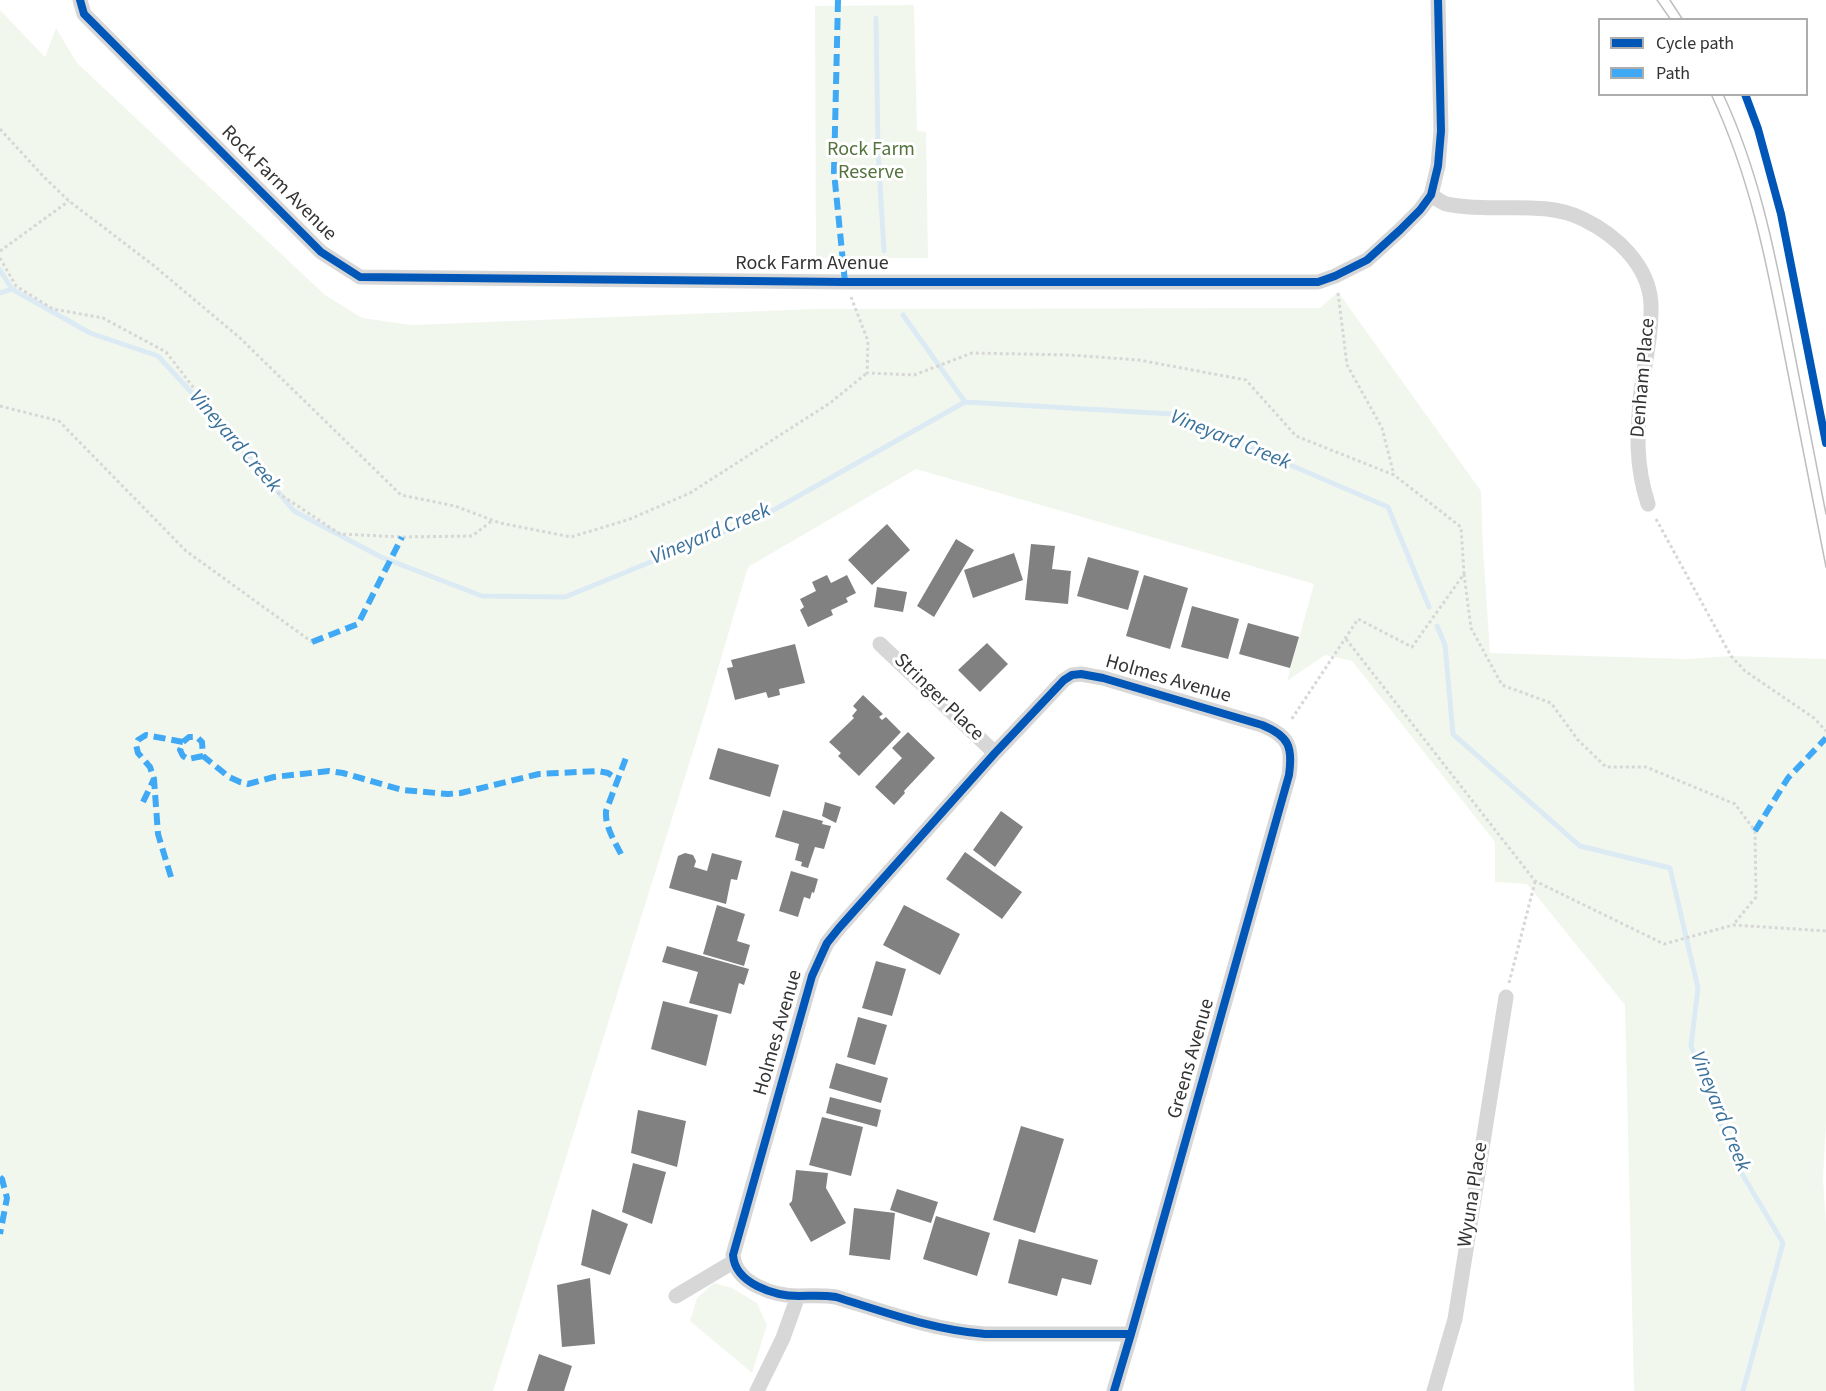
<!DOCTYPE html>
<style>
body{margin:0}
#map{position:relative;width:1826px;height:1391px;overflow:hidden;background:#fff;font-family:"Source Sans 3",sans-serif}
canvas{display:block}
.legend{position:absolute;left:1598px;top:18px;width:210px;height:78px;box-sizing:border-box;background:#fff;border:2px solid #adadad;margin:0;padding:8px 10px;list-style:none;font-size:18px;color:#333}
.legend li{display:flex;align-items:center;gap:12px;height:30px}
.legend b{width:30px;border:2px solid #adadad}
</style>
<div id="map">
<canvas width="1826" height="1391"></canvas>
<ul class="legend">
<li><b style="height:8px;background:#0057b8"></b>Cycle path</li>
<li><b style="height:8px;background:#3fa9f5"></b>Path</li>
</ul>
</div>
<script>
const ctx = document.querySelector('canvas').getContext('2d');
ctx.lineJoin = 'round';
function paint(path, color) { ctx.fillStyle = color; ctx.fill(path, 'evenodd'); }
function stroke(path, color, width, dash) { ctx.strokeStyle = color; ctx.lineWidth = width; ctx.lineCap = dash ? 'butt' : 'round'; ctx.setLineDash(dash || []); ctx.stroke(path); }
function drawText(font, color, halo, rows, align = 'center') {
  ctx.font = font + ' "Source Sans 3",sans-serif'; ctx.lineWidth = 6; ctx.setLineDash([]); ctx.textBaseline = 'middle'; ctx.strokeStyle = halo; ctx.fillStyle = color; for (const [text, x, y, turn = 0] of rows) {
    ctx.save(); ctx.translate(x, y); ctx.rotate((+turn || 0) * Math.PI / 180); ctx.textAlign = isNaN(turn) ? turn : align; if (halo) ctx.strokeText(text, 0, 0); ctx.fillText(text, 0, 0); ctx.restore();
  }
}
paint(new Path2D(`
 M914,5L917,131L926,132L928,258H816L815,6Z
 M0,10L45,57L56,28L77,63L325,295L362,318L412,325L814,309L1320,308L1338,292L1481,491L1483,549L1490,653L1687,659L1731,656L1826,659V1123L1823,1178L1826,1224V1391H1634L1625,1005L1527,884L1495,882V842L1352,661L1325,655L1287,681L1314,584L916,469L748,567L705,713L493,1391H0Z
 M714,1283L732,1288L757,1303L767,1325L752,1373L690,1321L697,1298Z`), '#f2f7ee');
stroke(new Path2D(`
 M876,18L878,150L884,251
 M0,270L12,289L90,333L158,356L229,433L294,511L381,557L482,596L565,597L763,516L965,402L1172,414L1388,507L1429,607
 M0,293L12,289
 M903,315L965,402
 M1437,626L1445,645L1453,734L1580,846L1670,868L1698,988L1691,1046L1738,1167L1783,1243L1743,1391`), '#dceaf4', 5);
paint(new Path2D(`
 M887,524L910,550L872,585L848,560Z
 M956,539L974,550L934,617L917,606Z
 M1031,544L1055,546L1052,569L1071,571L1068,604L1025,600Z
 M1014,553L1023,580L973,598L964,570Z
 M1088,557L1139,571L1128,610L1077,596Z
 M827,575L831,583L847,575L856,593L846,598L848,602L831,610L833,615L808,627L800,610L804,607L800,599L816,591L812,582Z
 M1144,575L1188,588L1170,649L1126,636Z
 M877,587L907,592L903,612L874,607Z
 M1192,606L1239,619L1228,659L1181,647Z
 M1248,623L1299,637L1290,668L1239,654Z
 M987,643L1008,664L980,692L958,670Z
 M795,644L805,683L779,689L780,695L768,698L766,692L735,700L727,668L733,667L731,660Z
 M863,695L883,714L879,717L882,720L886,717L901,732L859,776L838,756L841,753L829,742L854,718L852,716L857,710L853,706Z
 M908,732L935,758L904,791L905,793L894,805L875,787L902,758L892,748Z
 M718,748L779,765L770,797L709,779Z
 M825,802L841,807L836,823L822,816Z
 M783,810L823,821L822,824L831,826L824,849L815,847L808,868L801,866L802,862L795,860L799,844L775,837Z
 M1001,811L1023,827L995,867L973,850Z
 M965,852L1022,892L1002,919L946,879Z
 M685,853L693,855L696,861L694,867L707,871L712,853L742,861L737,880L731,879L726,904L669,888L678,856Z
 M791,871L818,879L814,893L812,892L810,899L804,897L798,917L779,911Z
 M717,905L745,914L737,941L750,945L744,966L703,954Z
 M904,905L960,934L940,975L883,945Z
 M667,946L749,969L744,985L739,983L731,1014L689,1003L698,972L662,962Z
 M876,961L906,969L892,1016L862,1008Z
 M663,1001L718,1015L706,1066L651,1049Z
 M858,1017L887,1025L875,1065L847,1057Z
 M836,1063L888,1078L881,1103L829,1088Z
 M830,1097L881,1110L877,1127L826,1113Z
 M638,1110L686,1121L677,1167L631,1153Z
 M822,1117L863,1127L851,1176L809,1165Z
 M1021,1126L1064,1139L1035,1233L993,1220Z
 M633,1163L666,1172L652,1224L622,1212Z
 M796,1170L828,1173L826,1188L846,1223L811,1242L789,1204L792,1201Z
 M897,1189L938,1202L931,1223L890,1210Z
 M854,1208L895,1213L890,1260L849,1255Z
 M592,1209L628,1224L610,1275L581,1265Z
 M936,1216L990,1233L977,1276L923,1259Z
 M1019,1239L1098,1260L1091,1285L1062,1278L1057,1296L1008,1283Z
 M590,1278L595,1344L562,1347L557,1285Z
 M539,1354L572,1366L564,1391H527Z`), '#818181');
stroke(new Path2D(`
 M0,129L43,176L69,201L153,265L240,338L401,495L455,506L500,523L571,537L630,519L690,493L830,403L867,373
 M0,251L69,201
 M0,258L16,286L53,309L103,318L166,352L272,489L340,534L402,537L472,536L493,520
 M1338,293L1347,365L1382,428L1394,475
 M851,297L868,341L867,373L914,375L972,353L1070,355L1139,360L1246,380L1296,436L1394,475L1461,527L1464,574L1412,647L1358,619L1291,720
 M0,406L59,421L186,551L312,642
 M1656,519L1731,656L1745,671L1814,718L1826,731
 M1464,574L1471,628L1502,685L1551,703L1578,740L1606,767H1646L1735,804L1755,831L1756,897L1733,925
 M1346,639L1535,881L1664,944L1733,925L1826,931
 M1509,983L1535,882`), '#d7d7d7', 3, [3, 3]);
stroke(new Path2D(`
 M80,0L84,14L321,252L360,277L845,282H1318L1335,276L1367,260L1400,230L1420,210L1431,195L1438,166L1441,131L1438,0
 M1431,195C1436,198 1442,203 1447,204C1454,206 1463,206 1470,207C1507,210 1549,202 1583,219C1616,235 1649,265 1651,304C1652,333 1645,362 1641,391C1637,432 1635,464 1648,504
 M880,644L995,753
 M676,1296L733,1262
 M757,1391L783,1338L798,1296
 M1114,1391L1131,1334L1289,775C1293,747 1289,736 1262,725L1103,678L1081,674L1072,675L1064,680L995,753L839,928L827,943L812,976L733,1255C735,1284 775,1296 799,1296C812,1296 823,1295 836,1297C885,1312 933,1330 985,1334H1131
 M1434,1391L1455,1319L1506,997`), '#d7d7d7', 15);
stroke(new Path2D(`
 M1657,0L1671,20
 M1670,0L1683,20
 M1711,94C1750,177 1766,260 1783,348C1797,421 1812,494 1826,567
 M1723,94C1759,171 1775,252 1791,335C1803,394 1814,454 1826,514`), '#bebebe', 1.5);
stroke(new Path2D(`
 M838,0L834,172L845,282
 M312,642L358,624L402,537
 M203,756L188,759L183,756L180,750L183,742L189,737H197L202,742L203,756L229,777L240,782L248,784L274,777L329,771L343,773L402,790L448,794L461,793L539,774L598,771L608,773L617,779
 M143,802L154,779
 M1755,831L1788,778L1826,738
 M621,854C614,840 605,827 606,811L627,755
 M171,877L158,834L154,779L150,767L138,753L136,745L138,740L146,735L183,742
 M0,1177L2,1179L7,1198L0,1234`), '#3fa9f5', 6, [12, 6]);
stroke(new Path2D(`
 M80,0L84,14L321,252L360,277L845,282H1318L1335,276L1367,260L1400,230L1420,210L1431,195L1438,166L1441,131L1438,0
 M1745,94L1758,129L1781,214L1826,443
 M1114,1391L1131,1334L1289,775C1293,747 1289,736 1262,725L1103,678L1081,674L1072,675L1064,680L995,753L839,928L827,943L812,976L733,1255C735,1284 775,1296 799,1296C812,1296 823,1295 836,1297C885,1312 933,1330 985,1334H1131`), '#0057b8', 8);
drawText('20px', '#53723c', '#fff', [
 ["Rock Farm",871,151],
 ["Reserve",871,174]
]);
drawText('20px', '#333', '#fff', [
 ["Rock Farm Avenue",278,184,45],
 ["Rock Farm Avenue",812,265],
 ["Denham Place",1644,378,-85],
 ["Holmes Avenue",1168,680,16],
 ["Stringer Place",938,698,44],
 ["Holmes Avenue",779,1033,-74],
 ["Greens Avenue",1192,1059,-74],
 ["Wyuna Place",1474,1195,-81]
]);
drawText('italic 21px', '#3a729c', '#fff', [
 ["Vineyard Creek",1230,441,22],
 ["Vineyard Creek",234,442,49],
 ["Vineyard Creek",711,535,-23],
 ["Vineyard Creek",1719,1112,68]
]);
</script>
